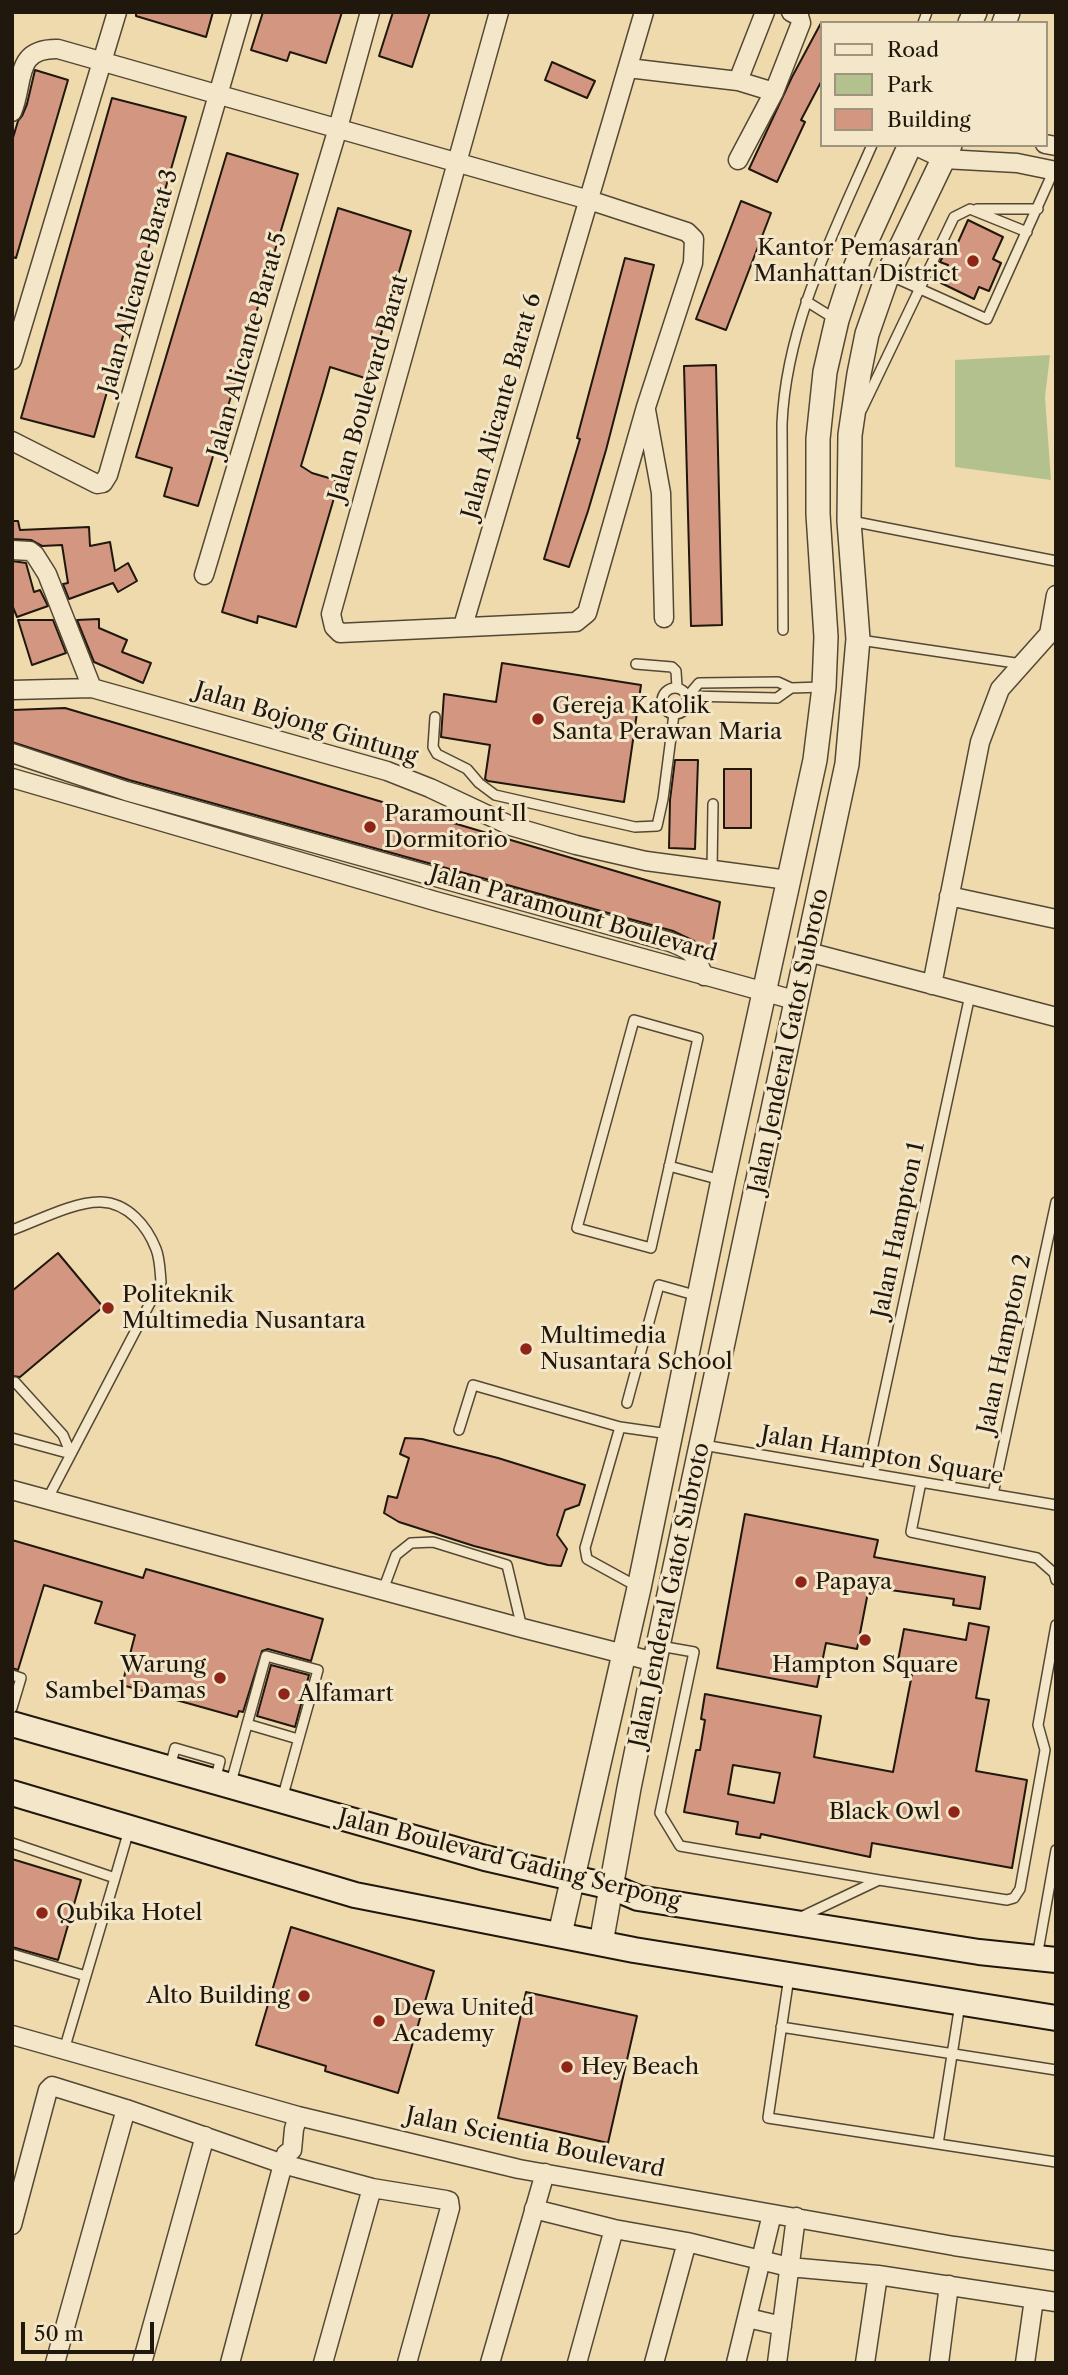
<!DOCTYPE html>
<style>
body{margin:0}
#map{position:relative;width:1068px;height:2375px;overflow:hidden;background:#eedaac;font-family:"Libre Caslon Text",serif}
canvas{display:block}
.frame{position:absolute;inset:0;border:14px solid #20170d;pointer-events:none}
.legend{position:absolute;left:820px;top:21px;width:228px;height:126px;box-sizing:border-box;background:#f4e7c9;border:2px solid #9f947e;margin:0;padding:9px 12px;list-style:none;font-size:21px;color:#20170d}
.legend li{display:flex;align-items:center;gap:14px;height:35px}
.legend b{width:35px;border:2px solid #9f947e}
.scale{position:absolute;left:21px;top:2322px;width:133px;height:32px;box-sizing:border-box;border:4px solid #20170d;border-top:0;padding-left:9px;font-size:21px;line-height:24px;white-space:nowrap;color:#20170d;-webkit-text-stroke:5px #f4e7c9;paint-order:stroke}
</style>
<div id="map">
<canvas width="1068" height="2375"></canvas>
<div class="frame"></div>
<ul class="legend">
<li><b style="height:9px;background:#f4e7c9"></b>Road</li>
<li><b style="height:19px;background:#b3c18e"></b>Park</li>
<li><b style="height:19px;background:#d39681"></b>Building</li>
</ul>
<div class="scale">50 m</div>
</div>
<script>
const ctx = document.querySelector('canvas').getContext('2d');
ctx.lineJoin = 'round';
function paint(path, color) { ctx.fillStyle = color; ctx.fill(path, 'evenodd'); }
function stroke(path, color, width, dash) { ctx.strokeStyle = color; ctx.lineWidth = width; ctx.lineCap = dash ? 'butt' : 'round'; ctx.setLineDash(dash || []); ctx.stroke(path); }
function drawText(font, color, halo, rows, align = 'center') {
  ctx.font = font + ' "Libre Caslon Text",serif'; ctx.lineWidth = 6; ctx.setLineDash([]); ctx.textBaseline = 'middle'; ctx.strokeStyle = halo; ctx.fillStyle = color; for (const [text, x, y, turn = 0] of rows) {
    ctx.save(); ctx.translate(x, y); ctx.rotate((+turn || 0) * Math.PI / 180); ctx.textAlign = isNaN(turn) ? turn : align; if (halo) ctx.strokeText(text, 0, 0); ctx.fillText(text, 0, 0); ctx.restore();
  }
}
paint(new Path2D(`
 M1050,355L1045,397L1051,480L955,467V360Z`), '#b3c18e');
const building = new Path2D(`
 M136,12H213L206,37L136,16Z
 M263,12H342L326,63L290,52L287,61L251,50Z
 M393,12H430L412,67L379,56Z
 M821,23V82L801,120L805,122L777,182L749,169L792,77Z
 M552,62L595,81L587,98L545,80Z
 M35,70L68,80L16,258L12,257V141L18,121L22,116L27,104Z
 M112,98L186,117L94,437L21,418Z
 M227,153L298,174L198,506L164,496L172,468L136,457Z
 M741,201L771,213L726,330L696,319Z
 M338,208L411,231L368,379L330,367L323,392L301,466L312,473L339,481L296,627L258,616L257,623L222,612Z
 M968,220L1003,237L993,259L1001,263L989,291L979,287L974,299L939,282L948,265L940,262L948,246L955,249Z
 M625,258L654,265L606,450L588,511L569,567L544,559L580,439L577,438Z
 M716,365L722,625L691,626L684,366Z
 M12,521H18L20,530L89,527L90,546L110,542L115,571L128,563L137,581L118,592L113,583L69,599L63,584L68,583L62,545L42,546L31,540L12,539Z
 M12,561L26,563L34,592L40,590L48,606L17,617L12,605Z
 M99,619V628L127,640L122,652L151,663L143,683L94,662L77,620Z
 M18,620H53L66,653L32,665Z
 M502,663L641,685L624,802L488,781L485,779L490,745L441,737L444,694L496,702Z
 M65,708L720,902L711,952L703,950L694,941L673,931L129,780L12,742V710Z
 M675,760H698L695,849L669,848L670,800Z
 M724,769H751V828H724Z
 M58,1253L103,1307L20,1377L12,1376V1291Z
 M405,1438L422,1439L498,1458L585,1485L579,1505L565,1510L557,1535L567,1549L561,1566L548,1565L474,1546L399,1522L384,1513L388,1496L397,1498L409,1458L400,1454Z
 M745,1514L878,1540L874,1557L985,1577L980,1609L953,1605L954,1599L869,1587L857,1649L826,1643L817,1687L717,1668Z
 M12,1540L143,1578L146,1569L323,1619L311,1661L268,1649L262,1651L243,1712L239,1711L237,1717L187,1703L122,1685L135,1635L95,1623L102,1602L44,1585L18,1670L12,1668Z
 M969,1623L989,1627L976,1698L989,1700L976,1771L1027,1780L1012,1868L872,1843L870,1857L761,1834L760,1838L736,1834L738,1822L684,1812L696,1750H700L705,1720L701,1719L705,1694L821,1716L814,1757L893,1772L914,1664L898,1661L904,1629L966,1640ZM733,1765L780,1773L774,1803L728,1794Z
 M271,1665L309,1675L295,1727L257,1716Z
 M12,1859L81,1880L58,1960L12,1947Z
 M291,1927L434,1971L398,2093L325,2071L326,2066L256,2045Z
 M526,1992L637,2016L608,2143L498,2118Z`);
paint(building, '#d39681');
stroke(building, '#20170d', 2);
const service = new Path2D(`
 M923,23L927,12
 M977,209H1038
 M889,275L987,319L1054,170
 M806,301L835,319
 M862,409L954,217L970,209L1027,232
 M851,521L1056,561
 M783,630L782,424C786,326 833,234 872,145
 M860,640L1022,664
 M636,664L672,667L676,671L677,687
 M662 701a13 13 0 1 1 26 0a13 13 0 1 1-26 0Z
 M688,696L699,683L778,682L791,688L822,687
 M688,696L777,698L791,688
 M435,717L433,747L437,754L467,769L479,783L495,795L635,827L657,826L663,799L674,714
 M712,871L713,804
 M634,1020L698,1038L651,1248L577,1228Z
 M669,1166L721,1180
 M12,1230C37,1221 75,1201 101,1202C128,1203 147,1226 156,1249C160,1259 160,1271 161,1282L47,1500
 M15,1382L63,1435L71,1454
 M627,1403L659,1285L698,1296
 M620,1427L585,1548L587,1559L638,1587
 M459,1430L473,1385L620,1427L669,1434
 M12,1438L71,1454
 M703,1445L1056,1505
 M867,1473L970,995
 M921,1482L911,1532L1037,1558L1054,1573L1056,1580
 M993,1494L1056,1202
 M383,1590L396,1555L411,1543L433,1542L507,1565L522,1628
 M660,1646L694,1652L660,1813L680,1846L879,1880
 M12,1675L21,1678L12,1708
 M247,1724L298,1739
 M170,1767L175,1748L220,1761L215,1781
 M230,1786L266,1656L318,1670L282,1799
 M12,1843L115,1878L129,1830
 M801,1917L879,1880L1007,1900L1014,1898L1020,1889L1045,1750L1038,1725L1056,1625
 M12,1954L86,1976
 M1037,1957L1056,1850
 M789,1977L768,2118L1056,2162
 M781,2027L1056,2070
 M64,2050L115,1878
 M938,2144L960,2004`);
const minor = new Path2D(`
 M628,68L738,81L774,92
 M738,81L765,12
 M12,112C25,82 13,48 58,49L589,200L687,232L694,239L693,263L646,407L587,613L576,622L340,633L334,627L331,614L499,12
 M1045,144L1056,146
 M914,145L944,159L1017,163L1056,171
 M738,160L774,92L801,23L799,16L791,12
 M12,360L117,12
 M646,410L661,493L664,618
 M12,441L97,484L103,483L108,475L242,12
 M12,550L30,551L35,555L47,574L92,688L12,690
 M204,575L338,128L370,12
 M463,626L644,12
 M92,688L387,771L430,788L511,826L576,845L646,861L788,880
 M12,753L126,791L670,942C692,950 695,954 704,976
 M12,778L435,901L798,1001
 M949,896L1056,919
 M808,952L1056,1017
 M932,985L980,742L1000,689L1049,634L1056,595
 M12,1490L522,1628L655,1662
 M12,2035L298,2116L519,2169L954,2246L1056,2261
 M534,2209L614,2229L687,2242L789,2267L878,2275L1056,2302
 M12,2225L48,2090L52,2086L126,2109L283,2164L372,2188L446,2200L449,2201L450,2208L407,2363
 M748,2318L782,2326
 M55,2363L126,2109
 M142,2363L205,2136
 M230,2363L283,2164L286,2154L292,2150L294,2129L298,2116
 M323,2363L372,2188
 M490,2363L545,2173
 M577,2363L614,2229
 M654,2363L687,2242
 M736,2363L772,2214
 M777,2363L796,2217
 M865,2363L878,2275
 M939,2363L949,2285
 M1025,2363L1034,2299`);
const tertiary = new Path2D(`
 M970,23L975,12
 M1004,23L1008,12
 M560,1934L639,1588L723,1180L815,760L824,687L826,637L818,514V439L825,372L837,320L849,283L864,246L910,145
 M601,1943L629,1788L658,1646L847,764L858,639L849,521L850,435L859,374L867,334L888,274L950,145`);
const secondary = new Path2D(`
 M12,1724L485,1858L612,1887L638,1898L979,1952L1056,1960
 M12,1793L355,1895L634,1950L1056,2018`);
stroke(service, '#544835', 12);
stroke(minor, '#544835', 21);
stroke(tertiary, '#544835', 26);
stroke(secondary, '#20170d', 28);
stroke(service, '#f4e7c9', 9);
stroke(minor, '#f4e7c9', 18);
stroke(tertiary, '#f4e7c9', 23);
stroke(secondary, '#f4e7c9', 24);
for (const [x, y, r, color] of [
 [973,261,7,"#8f2418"],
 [538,719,7,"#8f2418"],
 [370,827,7,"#8f2418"],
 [108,1308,7,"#8f2418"],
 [526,1349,7,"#8f2418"],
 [801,1582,7,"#8f2418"],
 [865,1640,7,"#8f2418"],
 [220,1678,7,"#8f2418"],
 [284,1694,7,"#8f2418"],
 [954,1812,7,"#8f2418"],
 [42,1913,7,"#8f2418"],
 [304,1996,7,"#8f2418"],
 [379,2021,7,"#8f2418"],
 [567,2067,7,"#8f2418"]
]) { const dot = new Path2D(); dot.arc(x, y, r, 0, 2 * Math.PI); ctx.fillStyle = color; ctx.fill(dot); stroke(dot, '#f4e7c9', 2.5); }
drawText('23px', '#20170d', '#f4e7c9', [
 ["Kantor Pemasaran",959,248,"right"],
 ["Manhattan District",959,274,"right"],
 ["Gereja Katolik",552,706],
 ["Santa Perawan Maria",552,732],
 ["Paramount Il",384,814],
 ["Dormitorio",384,840],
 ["Politeknik",122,1295],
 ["Multimedia Nusantara",122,1321],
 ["Multimedia",540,1336],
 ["Nusantara School",540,1362],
 ["Papaya",815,1582],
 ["Warung",206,1665,"right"],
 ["Sambel Damas",206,1691,"right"],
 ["Hampton Square",865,1665,"center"],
 ["Alfamart",298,1694],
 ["Black Owl",940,1812,"right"],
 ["Qubika Hotel",56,1913],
 ["Alto Building",290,1996,"right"],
 ["Dewa United",393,2008],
 ["Academy",393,2034],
 ["Hey Beach",581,2067]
], 'left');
drawText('23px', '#20170d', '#f4e7c9', [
 ["Jalan Alicante Barat 3",139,282,-74],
 ["Jalan Alicante Barat 5",248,345,-74],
 ["Jalan Boulevard Barat",369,388,-74],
 ["Jalan Alicante Barat 6",502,406,-74],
 ["Jalan Bojong Gintung",306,724,17],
 ["Jalan Paramount Boulevard",573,914,16],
 ["Jalan Jenderal Gatot Subroto",789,1041,-78],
 ["Jalan Hampton 1",899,1230,-78],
 ["Jalan Hampton 2",1005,1344,-78],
 ["Jalan Hampton Square",882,1456,10],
 ["Jalan Jenderal Gatot Subroto",670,1595,-78],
 ["Jalan Boulevard Gading Serpong",509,1860,14],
 ["Jalan Scientia Boulevard",535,2143,12]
]);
</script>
